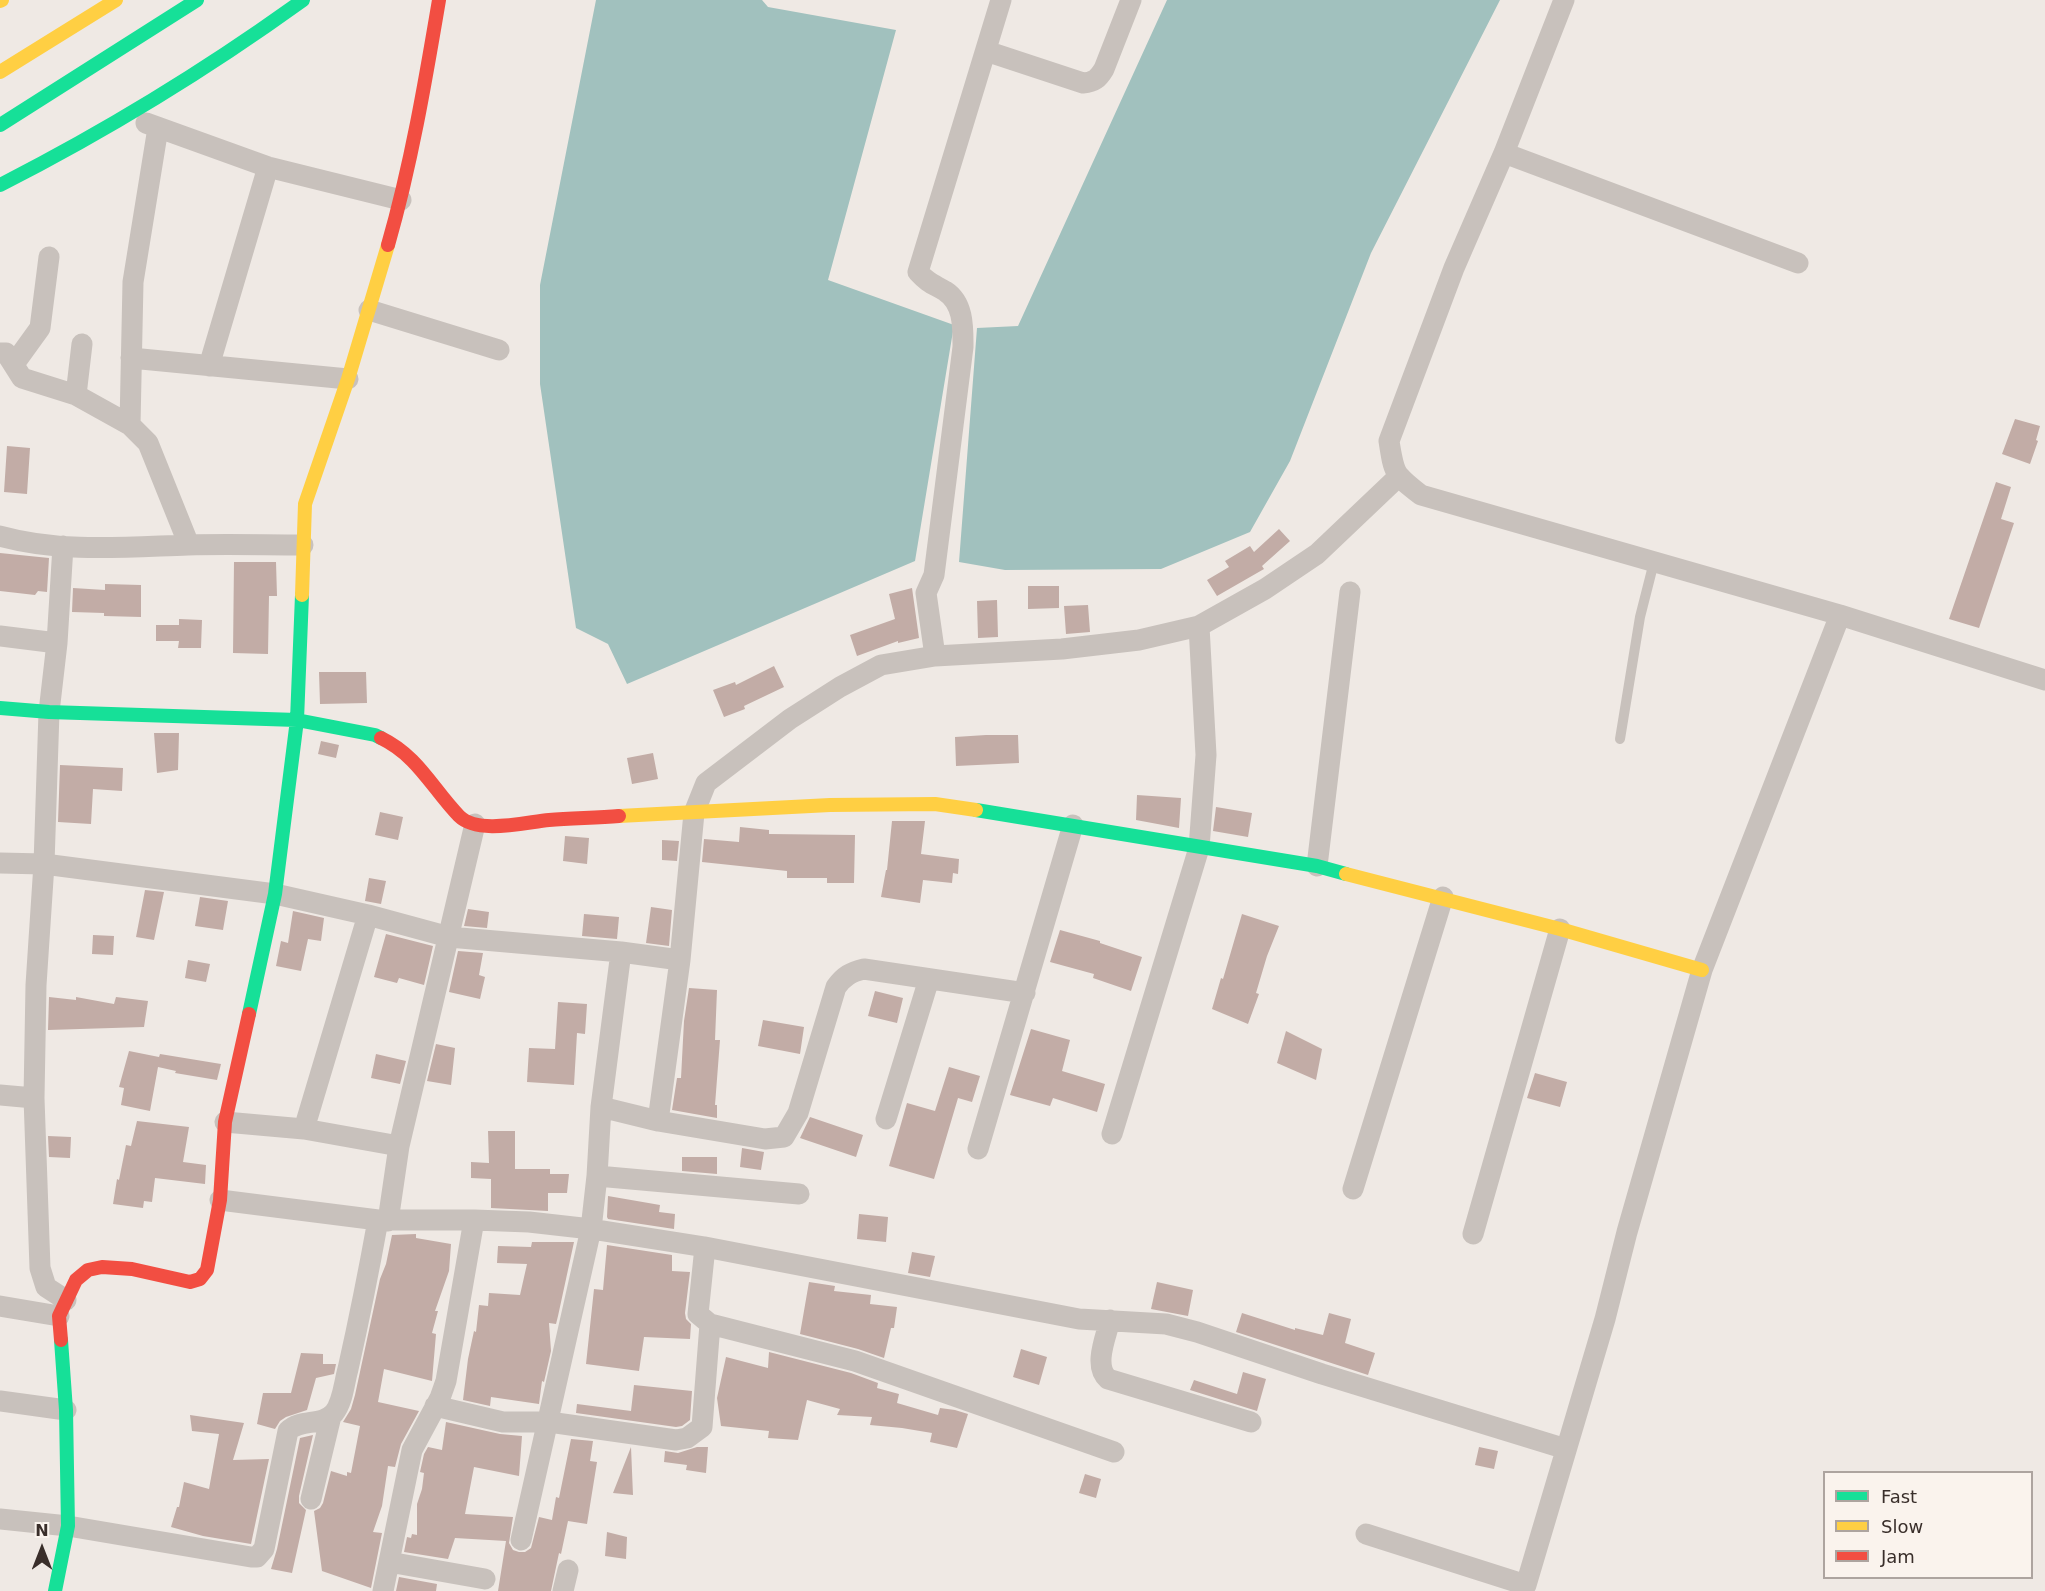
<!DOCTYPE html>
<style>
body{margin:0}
#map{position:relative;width:2045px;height:1591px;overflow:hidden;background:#efe9e4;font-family:"DejaVu Sans",sans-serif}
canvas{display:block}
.legend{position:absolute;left:1823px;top:1471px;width:210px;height:108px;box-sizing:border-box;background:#faf3ed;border:2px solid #ada49f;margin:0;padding:8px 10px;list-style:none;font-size:18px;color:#392e2a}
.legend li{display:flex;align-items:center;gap:12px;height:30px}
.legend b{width:30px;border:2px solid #ada49f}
.north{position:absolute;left:12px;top:1519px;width:60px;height:60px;-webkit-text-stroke:4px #faf3ed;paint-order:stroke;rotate:0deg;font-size:16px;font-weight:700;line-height:24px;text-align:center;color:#392e2a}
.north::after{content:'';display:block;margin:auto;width:21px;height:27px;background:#392e2a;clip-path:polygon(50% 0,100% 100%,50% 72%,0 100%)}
</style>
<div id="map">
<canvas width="2045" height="1591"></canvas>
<ul class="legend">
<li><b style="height:8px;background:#16e098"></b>Fast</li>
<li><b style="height:8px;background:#ffcf43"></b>Slow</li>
<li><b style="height:8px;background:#f24e42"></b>Jam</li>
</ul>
<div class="north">N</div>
</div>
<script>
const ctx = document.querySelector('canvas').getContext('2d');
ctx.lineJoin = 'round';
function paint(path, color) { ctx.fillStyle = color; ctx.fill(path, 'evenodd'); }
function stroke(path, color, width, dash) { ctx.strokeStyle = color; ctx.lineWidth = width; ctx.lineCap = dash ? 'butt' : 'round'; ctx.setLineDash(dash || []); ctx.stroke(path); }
paint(new Path2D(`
 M596,0H762L768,7L896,30L828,280L954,325L915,561L627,684L608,644L576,628L540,384V285Z
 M1167,0H1500L1371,253L1290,461L1250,532L1161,569L1005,570L959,562L977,328L1018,326Z`), '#a1c1be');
paint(new Path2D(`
 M2015,419L2040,426L2036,440L2038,441L2030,464L2002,454Z
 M7,446L30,448L27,494L4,492Z
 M1996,482L2011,487L2001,519L2014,523L1979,628L1949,619Z
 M1279,529L1290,541L1262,566L1264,569L1217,596L1207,580L1229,567L1225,561L1250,546L1254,552Z
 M0,553L49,558L47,592L38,591L35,595L0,591Z
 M234,562H276L277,596H269L268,654L233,653Z
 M105,584L141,585V617L104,616V613L72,612L73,588L105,590Z
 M1028,586H1059V608L1028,609Z
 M912,588L919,638L898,643V641L857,656L850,635L895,619L889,594Z
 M997,600L998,637L978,638L977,601Z
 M1088,605L1090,632L1066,634L1064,606Z
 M179,619L202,620L201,648H178L179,641H156V625H179Z
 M774,666L784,687L744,706L745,709L724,717L713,690L735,682L736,685Z
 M319,672H366L367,703L320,704Z
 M154,733H179L178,770L157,773Z
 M986,735H1018L1019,763L956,766L955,737Z
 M321,741L339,745L336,758L318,754Z
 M653,753L658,779L632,784L627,758Z
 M60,765L123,768L122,791L93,789L91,824L58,822Z
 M1137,795L1181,798L1179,828L1136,820Z
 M1216,807L1252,813L1248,837L1213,831Z
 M380,812L403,817L398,840L375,835Z
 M892,821H925L921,854L959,859L958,874L953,873L952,883L923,880L920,903L881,897L886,870H887Z
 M740,827L769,830V834L855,835L854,883H827V878H787V871L702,862L704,839L739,842Z
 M565,836L589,838L587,864L563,861Z
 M662,840L679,841L677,861L662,860Z
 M369,878L386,881L381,904L365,901Z
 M145,890L164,892L154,940L136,937Z
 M200,897L228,901L223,930L195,926Z
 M651,907L672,910L669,946L646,943Z
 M468,909L489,912L487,928L464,926Z
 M293,911L324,918L321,941L308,939L301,971L276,966L281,941L288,943Z
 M584,914L619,917L617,939L582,936Z
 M1242,914L1279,926L1267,956L1256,993L1259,994L1248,1024L1212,1009L1221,978L1223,979Z
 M1060,930L1100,941V943L1142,957L1131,991L1093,978L1094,974L1050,962Z
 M386,934L433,946L424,985L399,978L397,983L374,977Z
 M93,935L114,936L113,955L92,954Z
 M458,951L483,953L479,975L485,977L480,999L449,992Z
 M188,960L210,964L206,982L185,978Z
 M689,988L717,990L715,1040H720L715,1105H717V1118L672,1110L677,1078H681L684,1021Z
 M875,991L903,998L897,1023L868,1016Z
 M49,997L76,1000V997L114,1004L116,997L148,1001L144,1027L48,1030Z
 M558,1002L587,1004L585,1034L577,1033L574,1085L527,1082L529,1048L555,1049Z
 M763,1020L804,1027L800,1054L758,1046Z
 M1031,1029L1070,1040L1062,1071L1105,1084L1097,1112L1053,1098L1050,1106L1010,1095Z
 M1286,1031L1322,1049L1316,1080L1277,1063Z
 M436,1044L455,1048L451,1085L427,1081Z
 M129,1051L159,1057L160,1054L221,1064L217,1080L175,1073L176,1071L158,1067L150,1111L121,1105L124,1088L119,1087Z
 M376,1054L406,1061L400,1084L371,1078Z
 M949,1067L980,1076L972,1102L958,1098L934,1179L889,1166L907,1103L935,1111Z
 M1535,1073L1567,1082L1560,1107L1527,1098Z
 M810,1117L863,1135L856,1157L800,1138Z
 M137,1121L189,1127L183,1162L206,1165L205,1184L155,1178L152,1202L144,1201L143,1208L113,1204L117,1179L119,1180L126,1145L131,1146Z
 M488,1131H515V1169H550V1174H569L567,1193H548V1211L491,1208V1179L471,1178V1162L489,1163Z
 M48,1136L71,1137L70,1158L49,1157Z
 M742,1148L764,1152L761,1170L740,1167Z
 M682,1157H717V1174L682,1171Z
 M608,1196L660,1205L659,1212L675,1214L674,1229L608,1219L607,1217Z
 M859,1214L888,1217L886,1242L857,1239Z
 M416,1234V1238L451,1244L449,1271L435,1311H438L432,1333L436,1334L432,1381L384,1369L378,1402L419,1411L401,1444L395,1467L388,1466L382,1506L373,1532L382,1533L371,1588L322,1571L314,1511L320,1508L323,1503L331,1471L347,1476V1472L351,1473L360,1426L343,1422L351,1409L355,1395L380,1279L386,1264L392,1235Z
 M532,1242H574L558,1316L556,1324L549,1323L551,1351L544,1382L542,1381L539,1404L491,1397L490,1406L463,1400L468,1359L474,1331L476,1332L479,1305L488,1306L489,1293L520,1295L527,1264L497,1263L498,1246L531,1247Z
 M607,1245L672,1255V1271L690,1272L685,1313L686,1319L691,1324L690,1339L644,1337L639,1371L586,1364L594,1289L603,1290Z
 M912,1252L935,1256L930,1277L908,1273Z
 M809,1282L835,1286L834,1291L871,1295L870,1304L897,1307L894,1328H891L884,1358L858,1349L800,1334Z
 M1157,1282L1193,1290L1188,1316L1151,1309Z
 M1242,1313L1295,1330V1328L1323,1335L1329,1313L1351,1319L1345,1343L1375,1353L1368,1375L1236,1332Z
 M1021,1349L1047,1357L1039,1385L1013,1377Z
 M769,1352L851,1373L878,1383L877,1388L899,1394L897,1403L938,1415L940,1408L955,1410L968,1414L957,1448L930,1442L932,1433L902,1428L870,1425L872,1417L837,1415L840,1409L807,1400L798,1440L768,1438L769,1431L721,1426L717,1398L726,1357L768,1368Z
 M301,1353L323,1354V1364H336L334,1374L316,1378L307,1410L286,1417L280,1421L275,1429L257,1424L263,1393H291Z
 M1243,1372L1266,1379L1257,1411L1190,1390L1194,1380L1237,1394Z
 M634,1385L692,1391L690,1420L682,1426L676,1427L576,1413L577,1404L631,1411Z
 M190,1415L244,1423L233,1460L269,1459L251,1544L203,1536L171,1527L177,1507H179L184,1482L209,1489L219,1434L192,1431Z
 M446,1422L500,1434L522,1436L519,1476L474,1467L465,1514L513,1517L509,1543L513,1550L519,1552H525L531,1548L539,1517L552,1520L556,1497L559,1498L571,1439L593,1441L590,1461L597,1462L587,1524L568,1521L561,1554L559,1553L551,1591H498L506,1541L455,1538L448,1559L404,1552L407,1537L411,1538L412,1534L417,1535V1504L422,1489L424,1473L420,1472L424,1454L428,1447L442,1450Z
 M313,1435L299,1496V1503L306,1510L292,1573L271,1569L277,1549L300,1438Z
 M631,1447L633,1495L613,1493Z
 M697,1447H708L706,1473L686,1470L687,1465L664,1462L665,1451L678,1453Z
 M1479,1447L1498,1451L1494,1469L1475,1465Z
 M1085,1474L1101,1479L1096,1498L1079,1493Z
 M607,1532L627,1537L626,1559L605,1556Z
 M399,1577L437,1584L436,1591H396Z`), '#c2aca6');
stroke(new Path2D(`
 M1620,739L1640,617L1654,562`), '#c8c1bc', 10);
stroke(new Path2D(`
 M1564,0L1504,153L1454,268L1389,441C1394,474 1394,474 1421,495L1840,615L2045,680
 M986,51L1083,83C1094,82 1098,79 1104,69L1131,0
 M146,123L268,167L401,200
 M1504,153L1798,263
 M369,310L499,350
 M0,353H6L22,378L76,395L130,425L148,443L189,545
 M131,358L348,379
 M14,364L40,328L49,257
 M209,366L268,167
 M76,395L82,344
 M130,425L133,282L158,128
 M0,536C61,553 125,547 188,545C226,544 265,545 303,545
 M63,546L57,643L49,712L44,864L36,985L34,1098L40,1268L46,1287L66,1300
 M0,636L57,643
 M935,656L926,593L934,575L963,347C963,328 964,303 945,291C933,284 928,283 918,272L1001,0
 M0,863L44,864L275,894L368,915L449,937L621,952L680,960
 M1317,866L1350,592
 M0,1095L34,1098
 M601,1107L658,1121L680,960L694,813L706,783L790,719L840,687L881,665L935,656L1062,649L1139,640L1199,626L1265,589L1317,554L1398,477
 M886,1119L929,979
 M658,1121L765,1139L784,1137L798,1113L836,987C844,976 851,972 864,969L1025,993
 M225,1122L304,1129L399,1146
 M304,1129L368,915
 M1112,1134L1199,848L1206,755L1199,626
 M978,1149L1073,825
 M597,1176L799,1194
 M1353,1189L1443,897
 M220,1200L378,1220H474L529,1222L591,1229L705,1247L1079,1319L1166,1324L1197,1332L1322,1374L1566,1449
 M388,1221L399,1146L475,824
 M1473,1234L1560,929
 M705,1247L698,1314L710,1324L855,1361L1114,1452
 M0,1306L59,1316
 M1110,1320C1106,1337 1093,1366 1108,1379L1251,1422
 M0,1401L66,1410
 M435,1406L503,1422H549L676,1440L687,1438L702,1427L710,1324
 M311,1499L331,1416
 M0,1519L68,1526L251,1557H257L264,1549L288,1431C301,1418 321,1427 334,1413C343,1402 344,1383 348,1369C359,1320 369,1270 378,1220
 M1366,1534L1526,1585L1605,1319L1627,1232L1702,970L1840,615
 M521,1540L591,1229L597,1176L601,1107L621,952
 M389,1562L485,1579
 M383,1591L412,1450L440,1398L446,1381L474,1220
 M563,1591L568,1570`), '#c8c1bc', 21);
stroke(new Path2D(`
 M0,125L197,0
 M0,185C106,131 206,70 303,0
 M0,708L49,712L297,720L375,735L381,738
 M976,810L1317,866L1346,874
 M249,1014L275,894L297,720L302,595
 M55,1591L68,1526L66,1410L61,1340`), '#16e098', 14);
stroke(new Path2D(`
 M0,1L2,0
 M0,72L116,0
 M302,595L305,504L348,379L388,245
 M619,816L830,805L935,804L976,810
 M1346,874L1560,929L1702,970`), '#ffcf43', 14);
stroke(new Path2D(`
 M388,245C411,165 425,83 439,0
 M381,738C418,756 432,788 459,816C478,835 526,822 549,820C572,818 596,818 619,816
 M61,1340L59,1316L76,1280L88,1270L102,1267L132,1269L190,1282L200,1279L207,1270L220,1200L225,1122L249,1014`), '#f24e42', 14);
</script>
